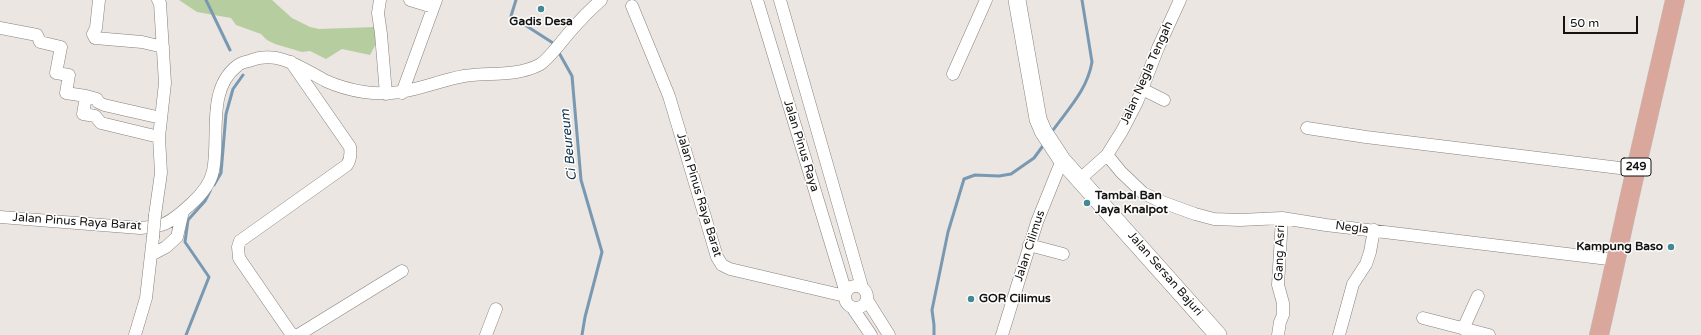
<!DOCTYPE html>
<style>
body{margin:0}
#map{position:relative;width:1701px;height:335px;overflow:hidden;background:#ebe6e1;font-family:"Varela Round",sans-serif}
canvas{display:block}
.scale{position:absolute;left:1563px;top:16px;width:75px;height:18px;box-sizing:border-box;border:2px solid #151311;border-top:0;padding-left:5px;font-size:12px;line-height:14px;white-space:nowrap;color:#151311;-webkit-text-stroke:3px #fff;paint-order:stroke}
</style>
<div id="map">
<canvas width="1701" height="335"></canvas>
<div class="scale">50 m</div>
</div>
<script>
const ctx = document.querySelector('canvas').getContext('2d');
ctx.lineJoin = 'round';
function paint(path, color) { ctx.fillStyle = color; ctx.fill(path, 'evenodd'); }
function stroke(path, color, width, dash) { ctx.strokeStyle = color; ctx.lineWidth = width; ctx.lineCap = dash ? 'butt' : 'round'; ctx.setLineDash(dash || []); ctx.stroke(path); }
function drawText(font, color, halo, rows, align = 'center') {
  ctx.font = font + ' "Varela Round",sans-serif'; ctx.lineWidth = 3; ctx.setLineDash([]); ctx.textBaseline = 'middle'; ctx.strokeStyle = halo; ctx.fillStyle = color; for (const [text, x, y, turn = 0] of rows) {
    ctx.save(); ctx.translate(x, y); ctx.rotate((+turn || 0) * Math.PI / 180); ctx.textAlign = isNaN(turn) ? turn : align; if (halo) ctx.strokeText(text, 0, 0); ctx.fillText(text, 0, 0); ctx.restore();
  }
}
paint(new Path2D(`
 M179,0H272L292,18L310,27L319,29L375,27L381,34L370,55L342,49L326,59L310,51L302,52L275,44L267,40L261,34L236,25L231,18L197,12Z`), '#b6cd9f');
stroke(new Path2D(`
 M206,0L230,50
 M516,0L511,16L553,43L555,46
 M558,51L572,76L581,180L602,252L585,317L582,335
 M1051,133C1067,110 1087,91 1092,62L1082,0
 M214,185L221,173L226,114L233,89L243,75
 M186,335L209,277L185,242L188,220L205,201L210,191
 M934,335V325L932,310L948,232L964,179L975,175L999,176L1011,174L1034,158L1045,143`), '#7999b3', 3);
const street = new Path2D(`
 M99,0L96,28L93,34L95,38L142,42L163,47
 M380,0L378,13L381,34L386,94
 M410,0L433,7
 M757,0L846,293
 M780,0L862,287
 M632,6L669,96L717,257L722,265L730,269L845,296
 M0,28L37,35L40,42L61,47L56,73L69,75L66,93L86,96L83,114L95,116L101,123L159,137
 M291,62L350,147C351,154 351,159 347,165L240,241L238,247L239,258L292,335
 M953,74L986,0
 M1142,89L1164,100
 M402,93L436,0
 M86,96L97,99L98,102L104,105L161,118
 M1307,128L1366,137L1636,170
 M1107,155L1121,172L1143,193L1162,202L1195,214L1214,219L1240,220L1282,218L1326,225L1617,260
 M1080,179L1107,155L1122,131L1137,102L1158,48L1180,0
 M155,215L161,173L159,137L165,83L160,3L158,0
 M0,217L140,228C146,227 154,227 161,225C172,222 183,211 191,204C201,195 210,185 213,171C220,138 206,90 237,66C240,63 245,62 249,61C278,49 301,68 326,81C337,86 351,90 364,92C404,98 427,83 464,76C490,72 515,77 539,65C549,60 566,35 575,26C583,17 592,8 601,0
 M1029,245L1063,254
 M151,255L166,247L177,237L183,211
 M845 297a11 11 0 1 1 22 0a11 11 0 1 1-22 0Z
 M867,300L889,335
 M852,307L871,335
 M1423,318L1489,335
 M1463,329L1478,296
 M135,335L146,298L153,237
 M298,335L402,271
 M486,335L496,309
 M1002,335L1037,222L1062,160
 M1278,335L1280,322L1283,315V303L1278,285L1282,218
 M1339,335L1353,284L1366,264L1370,252L1374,230`);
const secondary = new Path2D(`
 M1017,0L1038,119L1043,131L1062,160L1218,335`);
const primary = new Path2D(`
 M1599,335C1612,280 1623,224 1636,169C1649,113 1662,56 1675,0`);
stroke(street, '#86817d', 13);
stroke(secondary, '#86817d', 18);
stroke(primary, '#c2c2c1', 20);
stroke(street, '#fff', 12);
stroke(secondary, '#fff', 17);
stroke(primary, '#daa79d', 19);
const streetBridge = new Path2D(`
 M153,237L155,215`);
stroke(streetBridge, '#86817d', 13, []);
stroke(streetBridge, '#fff', 12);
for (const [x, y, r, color] of [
 [541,9,4,"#428993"],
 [1087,203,4,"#428993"],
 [1671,247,4,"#428993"],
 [971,299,4,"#428993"]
]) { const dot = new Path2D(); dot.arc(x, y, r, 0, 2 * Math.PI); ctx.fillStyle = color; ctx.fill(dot); stroke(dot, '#fff', 1.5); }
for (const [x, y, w] of [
 [1636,167,30]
]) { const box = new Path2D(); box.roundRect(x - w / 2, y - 9, w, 18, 3); ctx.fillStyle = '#fff'; ctx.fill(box); stroke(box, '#151311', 1); }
drawText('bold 11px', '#151311', null, [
 ["249",1636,167]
]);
drawText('bold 12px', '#151311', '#fff', [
 ["Gadis Desa",541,22,"center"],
 ["Tambal Ban",1095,196],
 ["Jaya Knalpot",1095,210],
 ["Kampung Baso",1663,247,"right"],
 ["GOR Cilimus",979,299]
], 'left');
drawText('12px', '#151311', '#fff', [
 ["Jalan Negla Tengah",1147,73,-66],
 ["Jalan Pinus Raya",801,146,73],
 ["Jalan Pinus Raya Barat",699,195,73],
 ["Jalan Pinus Raya Barat",77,222,4],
 ["Negla",1352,228,7],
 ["Jalan Cilimus",1030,246,-72],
 ["Gang Asri",1280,253,-88],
 ["Jalan Sersan Bajuri",1165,274,49]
]);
drawText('italic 13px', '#11334d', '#fff', [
 ["Ci Beureum",569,145,-96]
]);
</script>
